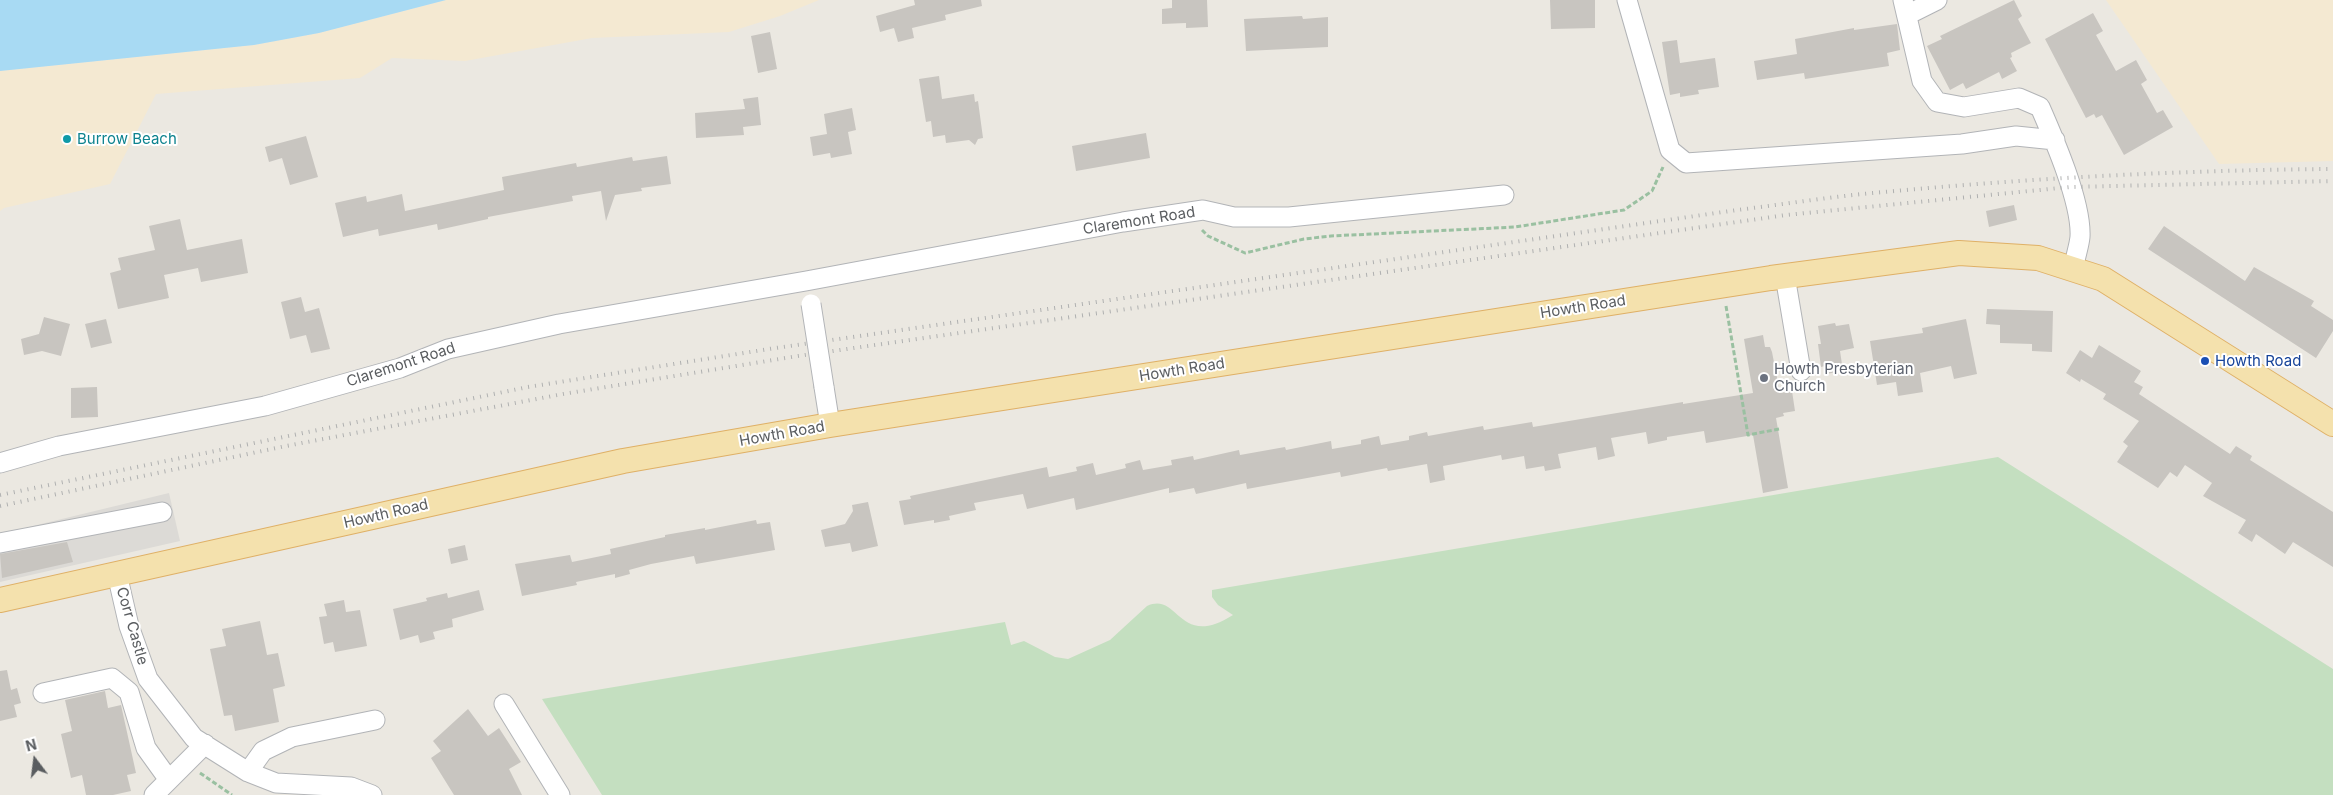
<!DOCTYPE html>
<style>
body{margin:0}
#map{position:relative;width:2333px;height:795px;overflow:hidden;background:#ebe8e1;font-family:Inter,sans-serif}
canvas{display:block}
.north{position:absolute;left:10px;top:735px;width:50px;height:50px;-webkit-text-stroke:4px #fff;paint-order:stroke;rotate:345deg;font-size:14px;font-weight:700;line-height:20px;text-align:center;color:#5a5d60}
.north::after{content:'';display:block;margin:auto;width:18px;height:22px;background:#5a5d60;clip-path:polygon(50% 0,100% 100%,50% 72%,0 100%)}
</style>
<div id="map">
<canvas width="2333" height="795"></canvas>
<div class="north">N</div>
</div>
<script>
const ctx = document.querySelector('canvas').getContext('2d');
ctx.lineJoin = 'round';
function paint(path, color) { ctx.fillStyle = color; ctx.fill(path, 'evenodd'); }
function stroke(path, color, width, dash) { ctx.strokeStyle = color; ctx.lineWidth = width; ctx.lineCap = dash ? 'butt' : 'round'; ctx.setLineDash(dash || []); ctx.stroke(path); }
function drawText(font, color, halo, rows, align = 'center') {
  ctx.font = font + ' Inter,sans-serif'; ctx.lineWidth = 4; ctx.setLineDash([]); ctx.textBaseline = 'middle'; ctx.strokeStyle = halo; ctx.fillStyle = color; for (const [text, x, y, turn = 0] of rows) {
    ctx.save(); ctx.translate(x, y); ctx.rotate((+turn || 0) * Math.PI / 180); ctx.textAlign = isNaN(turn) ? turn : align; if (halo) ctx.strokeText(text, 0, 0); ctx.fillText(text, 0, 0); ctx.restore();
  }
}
paint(new Path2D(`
 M169,493L180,541L0,582V534Z`), '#dcdad6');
paint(new Path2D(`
 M1998,457L2333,669V795H602L542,699L1005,622L1011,645L1024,641L1055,657L1068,659L1110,640L1147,606C1179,591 1178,650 1233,615L1218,605L1212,597V590Z`), '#c4dfc0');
paint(new Path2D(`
 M446,0H819L780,16L729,32L592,38L465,61L392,58L360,78L156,94L110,184L4,208L0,211V71L254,45L319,33Z
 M2106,0H2333V161L2219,164Z`), '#f4e9d2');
paint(new Path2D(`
 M0,0H446L319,33L254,45L0,71Z`), '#a8daf3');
paint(new Path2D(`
 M914,0H981L982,6L945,15L946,20L912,28L914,38L898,42L894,28L880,32L876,16L915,5Z
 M1172,0H1207L1208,27L1186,28V23L1162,24V9L1172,8Z
 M1550,0H1595V28L1551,29Z
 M2014,0L2022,16L2018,19L2031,43L2011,53L2012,57L2010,58L2017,71L2002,79L1999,72L1966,89L1963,83L1950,90L1927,46L1942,39L1940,36Z
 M2093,13L2103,31L2096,35L2116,71L2136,60L2147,80L2141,84L2157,113L2163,110L2173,127L2124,155L2102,115L2096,118L2094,114L2086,118L2045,39Z
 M1302,16L1303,19L1328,17V47L1246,51L1244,19Z
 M1897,24L1900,50L1887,53L1889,66L1805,79L1804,73L1757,80L1754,61L1797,54L1795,39L1854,28V30Z
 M770,32L777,69L758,73L751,36Z
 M1677,40L1680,63L1715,58L1719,87L1698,90L1699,94L1680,97V93L1670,95L1662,42Z
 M939,76L942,99L974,94L975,102L978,101L983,138L978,139L975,145L969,140L946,143L945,135L933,137L931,121L926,122L919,79Z
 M758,97L761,125L743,127L744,135L696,138L695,113L745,109L743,99Z
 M852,108L856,130L848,132L852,154L831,158L830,153L813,156L810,137L827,134L824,114Z
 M1146,133L1150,158L1076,171L1072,146Z
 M306,136L318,177L290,185L282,158L269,162L265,147Z
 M667,156L671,184L641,188L642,191L615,195L606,221L601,191L572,196L573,201L488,217V219L438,230L437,224L379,236L378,229L343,237L335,203L366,196L367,202L402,194L405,211L504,190L502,177L576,163L577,167L632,157L633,161Z
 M2014,205L2017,220L1989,227L1986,211Z
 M180,219L187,250L242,239L248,273L201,282L198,268L164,275L169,298L118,309L110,273L121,270L118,258L155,250L149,226Z
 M2164,226L2245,281L2254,267L2314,301L2311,306L2333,320V331L2316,358L2148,249Z
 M301,297L305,312L319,308L330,349L311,353L306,335L290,339L281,302Z
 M1987,309L2053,311L2052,352L2032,351V344L2000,343V325L1986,324Z
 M44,317L70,324L61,356L42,351L24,355L21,339L39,334Z
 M106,319L112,343L91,348L85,324Z
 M1966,319L1977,374L1954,379L1951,366L1920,373L1923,392L1898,396L1896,382L1877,385L1870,341L1923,333L1922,328Z
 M1835,323L1836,326L1849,324L1854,348L1840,351L1843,371L1826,374L1825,366L1821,367L1818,344H1821L1818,326Z
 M1763,335L1765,347H1770L1772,352L1780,393L1792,391L1795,411L1783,413L1784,416L1776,418L1788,488L1763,493L1753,435L1706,443L1704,431L1667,437V440L1648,444L1646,432L1611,438L1615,456L1598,460L1596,447L1558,454L1561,468L1545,471L1544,466L1526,469L1524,456L1502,460L1501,455L1443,466L1445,480L1430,483L1427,464L1388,471L1387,468L1341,477L1340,472L1247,489L1246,483L1196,494L1194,488L1169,493V488L1076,510L1074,498L1027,509L1023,494L974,503L976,510L949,516L950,520L934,523V520L904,525L899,501L911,499L910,496L1047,467L1049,477L1077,471L1076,467L1093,463L1096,475L1126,468L1125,464L1140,460L1143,470L1172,465L1171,460L1193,456L1194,460L1239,450L1240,455L1285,447L1286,450L1331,441L1332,449L1361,444V440L1379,436L1381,445L1409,440V436L1427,432L1428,436L1483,426L1484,430L1532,422L1533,427L1683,402V404L1753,393L1744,339Z
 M2099,345L2141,371L2134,382L2143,387L2139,394L2230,454L2236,446L2252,456L2250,460L2333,512V567L2293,542L2285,554L2256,534L2252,542L2238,533L2246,520L2203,496L2212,483L2185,465L2177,477L2170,472L2158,488L2117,462L2128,446L2123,442L2139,421L2103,399L2106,394L2081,379L2080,382L2066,373L2080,350L2092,358Z
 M97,387L98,417L71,418V388Z
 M868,502L878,546L852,552L850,543L825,547L821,530L845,524L853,511L852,505Z
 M756,520L757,524L770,522L775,550L696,564L694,556L651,564L629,570L630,574L615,578V574L576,582L577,585L522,596L515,564L570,555L572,562L611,554L610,549L665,537V535L705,528V530Z
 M67,542L73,562L2,578L0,554Z
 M465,545L468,560L451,564L448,549Z
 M479,590L484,610L452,619L453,627L433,632L435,639L420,643L418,635L400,640L393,609L427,601L426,598L447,593L448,598Z
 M344,600L346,612L360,610L367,646L335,652L333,642L324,644L319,617L327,616L324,604Z
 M260,621L267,655L278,653L285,686L273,689L279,722L235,731L232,715L224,716L210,649L226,646L222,629Z
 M7,670L11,690L17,688L21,703L14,705L17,717L0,721V671Z
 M105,691L108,708L121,705L136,773L127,775L131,791L113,795H86L82,775L71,778L61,734L72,731L65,700Z
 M468,709L488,736L499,728L521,762L509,769L522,795H454L431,758L441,751L433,741Z`), '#c8c5c0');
const minor = new Path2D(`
 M1627,0L1670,150L1686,163L1962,144L2016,136L2055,140
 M1903,0L1922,81L1937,102L1964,107L2019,98L2040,107C2054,139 2082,203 2080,237C2079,247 2075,257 2074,267
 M1907,15L1937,0
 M1785,276L1801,371
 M824,387L830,425
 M0,463L59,446L265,406L400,368L448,349L559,324L806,281L1123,222L1203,210L1234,217H1289L1504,195
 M0,543L162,512
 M117,574L129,626L148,679L194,738L248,772L276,783L351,787L372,795
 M43,693L112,678L129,692L146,748L169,780
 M504,704L560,795
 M248,772L263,751L292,737L375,720
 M154,795L205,744`);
const major = new Path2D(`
 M0,600L623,461L830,425L1771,278L1959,253L2038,258L2103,279L2333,424`);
stroke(minor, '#b2b4b7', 21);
stroke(major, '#dfb066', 26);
stroke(new Path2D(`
 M1202,230L1208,236L1245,253L1304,239L1331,236L1515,227L1624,210L1652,191L1663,167
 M1726,306L1748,435L1779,429
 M200,773L232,795`), '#9ac0a1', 3, [5, 2.5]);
stroke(minor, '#fff', 19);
stroke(major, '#f4e1ad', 24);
stroke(new Path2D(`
 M0,495L528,387L769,349L1737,210C1786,204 1835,196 1884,192C2033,178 2183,170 2333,169
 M0,506L286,446L563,394L798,356L1786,215L2070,187L2333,181`), '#afb0b0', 4, [1, 6]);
const minorBridge = new Path2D(`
 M811,304L824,387`);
stroke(minorBridge, '#b2b4b7', 21, []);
stroke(minorBridge, '#fff', 19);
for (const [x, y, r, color] of [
 [67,139,5,"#0f9aa8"],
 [2205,361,5,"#1a4fb4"],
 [1764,378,5,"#6b7280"]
]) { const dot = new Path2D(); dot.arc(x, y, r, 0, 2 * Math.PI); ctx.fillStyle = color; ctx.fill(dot); stroke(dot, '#fff', 2); }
drawText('15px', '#0d838f', '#fff', [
 ["Burrow Beach",77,139]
], 'left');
drawText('15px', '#5a5d60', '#fff', [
 ["Claremont Road",1139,221,-9],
 ["Howth Road",1583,307,-9],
 ["Claremont Road",401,365,-18],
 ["Howth Road",1182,370,-9],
 ["Howth Road",782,434,-10],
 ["Howth Road",386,514,-13],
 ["Corr Castle",132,626,74]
]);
drawText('15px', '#164399', '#fff', [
 ["Howth Road",2215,361]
], 'left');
drawText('15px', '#5b616d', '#fff', [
 ["Howth Presbyterian",1774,369],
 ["Church",1774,386]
], 'left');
</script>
